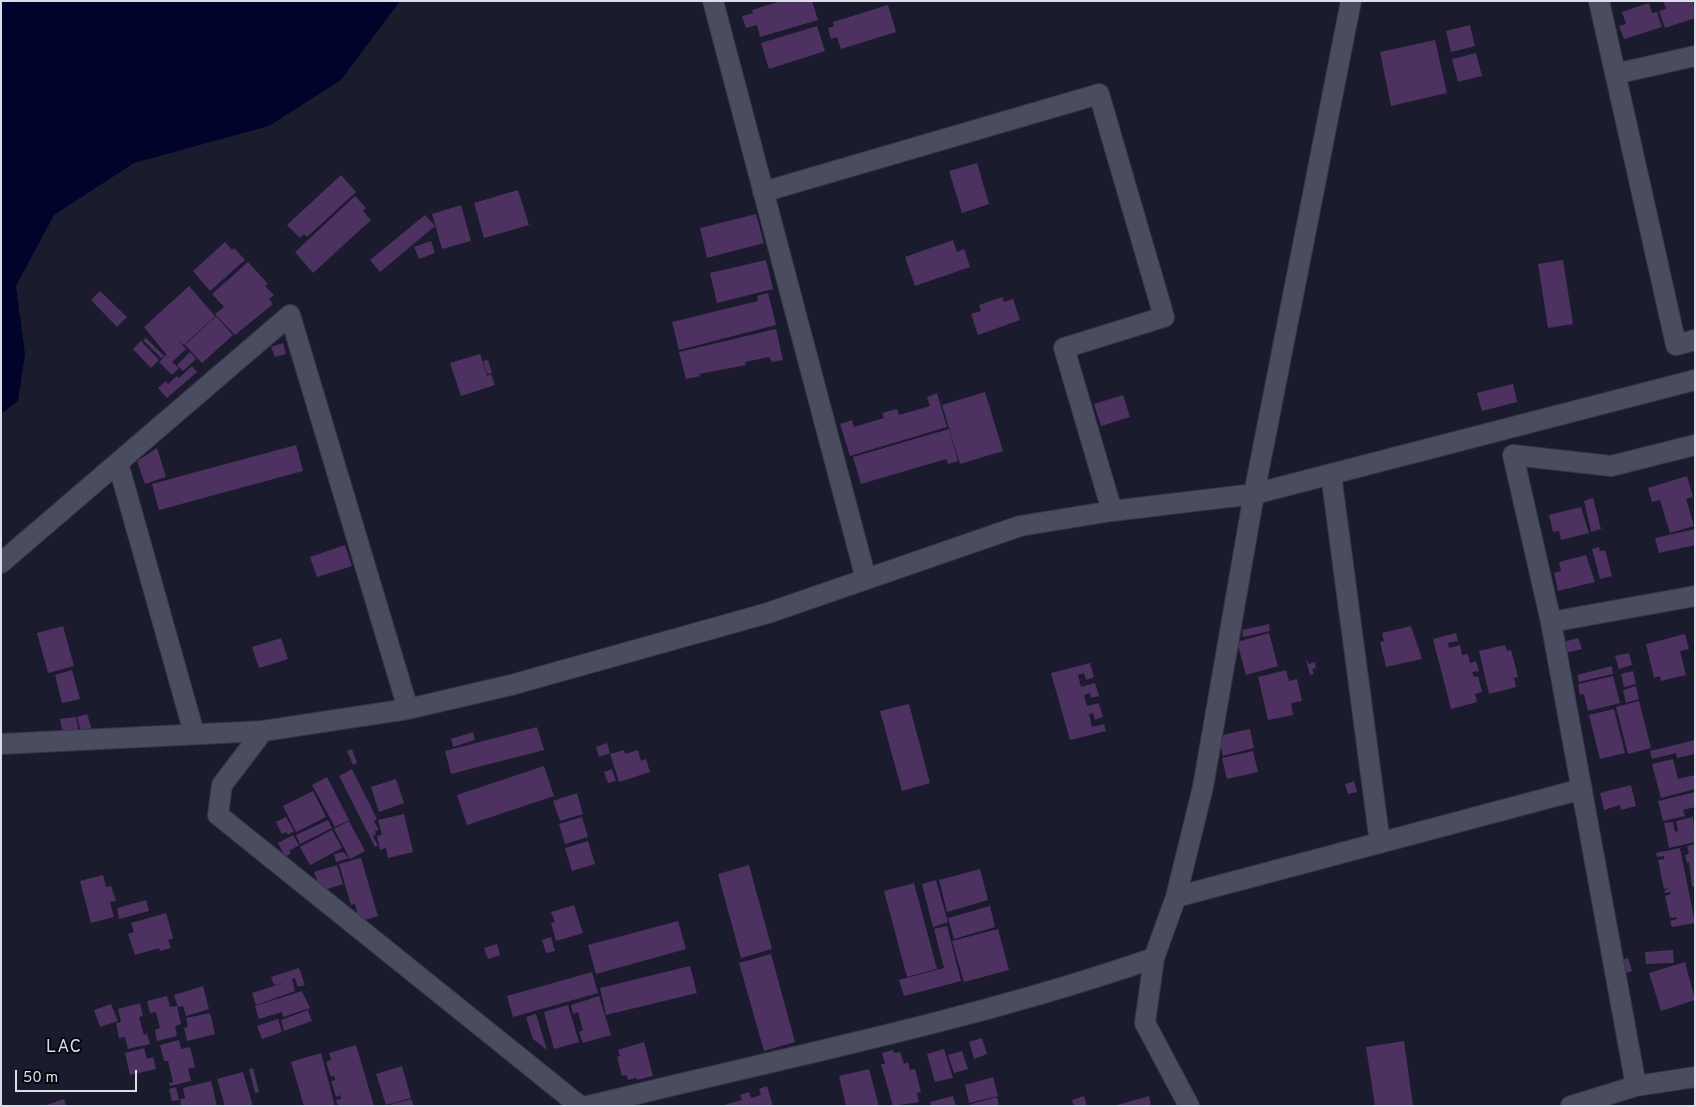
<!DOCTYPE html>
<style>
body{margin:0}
#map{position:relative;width:1696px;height:1107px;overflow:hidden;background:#1a1b2c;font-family:Overpass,sans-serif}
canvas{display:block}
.frame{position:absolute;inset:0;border:2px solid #dbdde8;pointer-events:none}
.scale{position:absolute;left:15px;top:1070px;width:122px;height:22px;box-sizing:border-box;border:2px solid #dbdde8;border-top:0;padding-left:6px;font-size:15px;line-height:18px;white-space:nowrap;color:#dbdde8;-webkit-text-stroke:4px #07070e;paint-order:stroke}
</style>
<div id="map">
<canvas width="1696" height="1107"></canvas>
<div class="frame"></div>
<div class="scale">50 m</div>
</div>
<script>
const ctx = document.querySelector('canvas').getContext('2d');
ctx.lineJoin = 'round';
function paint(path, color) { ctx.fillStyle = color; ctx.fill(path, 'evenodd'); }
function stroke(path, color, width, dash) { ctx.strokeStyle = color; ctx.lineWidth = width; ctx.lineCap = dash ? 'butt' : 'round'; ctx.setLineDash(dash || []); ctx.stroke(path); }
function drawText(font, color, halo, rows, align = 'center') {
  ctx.font = font + ' Overpass,sans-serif'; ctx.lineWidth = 4; ctx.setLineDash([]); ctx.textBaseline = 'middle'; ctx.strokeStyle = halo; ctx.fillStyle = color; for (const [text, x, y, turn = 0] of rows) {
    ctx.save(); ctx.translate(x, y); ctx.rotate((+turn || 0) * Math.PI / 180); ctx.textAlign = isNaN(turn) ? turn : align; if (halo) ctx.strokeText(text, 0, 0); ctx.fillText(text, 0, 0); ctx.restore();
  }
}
paint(new Path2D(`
 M1,1H400L341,80L269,126L134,163L54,215L16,286L25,354L18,401L1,414Z`), '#00042b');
paint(new Path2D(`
 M781,1H812L818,20L760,37L757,25L746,28L742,16L753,13L752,10Z
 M1663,1H1693L1695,18L1665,28L1659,11L1666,9Z
 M1649,3L1652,13L1657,12L1662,27L1624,39L1619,26L1626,24L1622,12Z
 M888,5L896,32L841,49L837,37L831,39L828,28L834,26L833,22Z
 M1470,25L1475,46L1451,52L1446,31Z
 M817,26L825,51L769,69L761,43Z
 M1435,40L1447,93L1391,106L1380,52Z
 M1476,53L1482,76L1458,82L1452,59Z
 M977,163L989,204L962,213L949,171Z
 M341,175L356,192L307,237L304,234L300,238L287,225Z
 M518,190L529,225L484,238L474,203Z
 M355,196L366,208L363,211L371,220L313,273L295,252Z
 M461,205L471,241L442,249L432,214Z
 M756,214L764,243L707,258L700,228Z
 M425,215L435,226L380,272L370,260Z
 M953,240L957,252L964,249L970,267L915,286L905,257Z
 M431,241L435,253L419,259L414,247Z
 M225,242L232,250L234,248L245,260L210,291L193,271Z
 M766,260L773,289L717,303L710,273Z
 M1563,260L1573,324L1548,328L1538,264Z
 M248,262L268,284L265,286L274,295L269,299L273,304L235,335L215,314L224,307L212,294Z
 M189,286L215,316L184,345L178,340L186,349L172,362L179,368L172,375L159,362L166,355L170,359L144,327Z
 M100,291L127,317L117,327L91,300Z
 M768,293L776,325L679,350L672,322L758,301L757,296Z
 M1002,297L1004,302L1013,299L1020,320L978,335L971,314L981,311L979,305Z
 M216,316L233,335L202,363L185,345Z
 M776,329L783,360L772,362L769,357L745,362L746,365L699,374L700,376L686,379L679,352Z
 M146,338L164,356L161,358L143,340Z
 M141,341L159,360L151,368L133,349Z
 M283,343L286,354L275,357L271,347Z
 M190,352L196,359L183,371L177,365Z
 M480,354L487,376L491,374L495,385L461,396L450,363Z
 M488,360L492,373L487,374L483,361Z
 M192,366L197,372L167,398L158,388L166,381L168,384L177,376L179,378Z
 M1513,384L1517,402L1482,411L1477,393Z
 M985,392L1003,451L960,464L942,405Z
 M937,393L947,427L850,456L840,424L852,420L854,427L884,418L882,413L897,409L899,415L930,406L927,397Z
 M1123,395L1130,417L1101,426L1094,404Z
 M949,429L958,461L948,464L946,459L861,484L853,457Z
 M296,445L303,471L159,510L152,484Z
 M157,448L166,477L145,484L137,461Z
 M1687,476L1693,497L1686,499L1694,526L1670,533L1660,500L1652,502L1648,488Z
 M1593,498L1601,529L1591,532L1584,501Z
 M1581,507L1589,533L1561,540L1559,531L1553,532L1549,515Z
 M1695,529V545L1659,553L1655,538Z
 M345,545L352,566L317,577L310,557Z
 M1599,547L1600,551L1605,550L1612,576L1600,579L1592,549Z
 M1586,555L1595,582L1558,591L1554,573L1561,571L1559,562Z
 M1269,624L1270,631L1243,637L1242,630Z
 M63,626L74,666L48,673L37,633Z
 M1411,626L1422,659L1386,667L1380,642L1384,641L1382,633Z
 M1269,633L1278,666L1246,675L1237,642Z
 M1456,633L1458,641L1448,643L1449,648L1460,645L1462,655L1468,654L1470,663L1476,661L1479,671L1472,672L1474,677L1478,676L1482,692L1475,694L1477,702L1451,709L1433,639Z
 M1685,634L1689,649L1680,651L1686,675L1661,681L1660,676L1654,678L1646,644Z
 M281,638L288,659L259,668L252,647Z
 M1578,638L1582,649L1565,653L1563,642Z
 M1505,645L1507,651L1511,650L1518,677L1514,678L1516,687L1489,694L1479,651Z
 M1629,653L1632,665L1619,669L1615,656Z
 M1306,659L1309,664L1315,662L1316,668L1312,669L1314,674L1310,675Z
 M1090,663L1094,677L1086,680L1084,673L1078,675L1081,687L1095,683L1099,696L1091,698L1090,693L1084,695L1087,706L1099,703L1103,717L1095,720L1093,713L1089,714L1092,727L1104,724L1106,731L1070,740L1051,673Z
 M1612,666L1613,674L1579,682L1577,675Z
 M72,670L80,699L62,703L55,675Z
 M1286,670L1289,681L1297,679L1302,701L1291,703L1293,715L1268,720L1258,677Z
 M1633,671L1636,684L1624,687L1621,674Z
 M1613,676L1620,703L1588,711L1584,694L1580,695L1578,684Z
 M1636,686L1639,699L1626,703L1623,690Z
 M1639,701L1651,748L1628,754L1616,707Z
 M909,704L930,783L902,791L880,711Z
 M1614,709L1625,753L1600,759L1589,715Z
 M87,714L93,733L82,736L77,717Z
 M76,717L79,732L63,735L60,719Z
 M537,727L544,750L451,774L445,751Z
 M1250,729L1254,748L1223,756L1218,736Z
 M473,732L475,740L453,747L451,739Z
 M1695,740V754L1677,758L1676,753L1652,759L1650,751Z
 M607,743L610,753L599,757L596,747Z
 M352,749L357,763L353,765L347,751Z
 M624,750L625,754L638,750L641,761L646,759L650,772L619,782L610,754Z
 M1253,751L1258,772L1227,779L1222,758Z
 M1673,759L1678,779L1695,775V789L1661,798L1652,764Z
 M544,766L554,796L467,825L457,795Z
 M352,769L377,819L374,821L379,830L375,831L376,834L373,836L378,846L375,847L339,776Z
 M612,769L616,781L608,783L604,772Z
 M327,777L349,820L335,827L312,785Z
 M396,779L404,803L379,812L371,787Z
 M1354,781L1357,792L1348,794L1345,784Z
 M1631,785L1636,806L1621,810L1620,805L1604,810L1600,793Z
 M313,791L326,817L296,832L283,806Z
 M1695,792V807L1683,810L1685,816L1663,821L1658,801Z
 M577,793L583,814L560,821L553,801Z
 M404,814L413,852L388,858L386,848L380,850L377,836L382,835L378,820Z
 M286,817L294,831L288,835L286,832L282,834L276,822Z
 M582,817L588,837L565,844L559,824Z
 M1693,817L1695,842L1669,848L1664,823L1673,822L1675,832L1678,831L1676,821Z
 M328,820L332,828L300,844L296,835Z
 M349,821L365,851L350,859L334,829Z
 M332,830L342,848L310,865L300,847Z
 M293,835L299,845L289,851L291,853L285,857L278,843Z
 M588,841L595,864L572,871L565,848Z
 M1695,844V886L1692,887L1689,862L1687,863L1685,855L1689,854L1687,846Z
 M1680,848L1695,923L1672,927L1670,921L1677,919L1676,917L1670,918L1665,896L1671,894L1670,892L1665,893L1664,891L1669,888L1664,889L1658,860L1664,859V856L1657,857L1656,853Z
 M343,852L349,858L336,862L334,854Z
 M361,858L378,916L358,922L352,914L357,912L355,904L351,905L339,864Z
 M337,865L343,884L321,891L314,872Z
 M749,865L772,949L741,958L718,874Z
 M980,869L988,900L947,912L939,880Z
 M103,875L106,887L111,886L116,901L110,902L114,917L91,923L80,881Z
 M936,880L948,922L933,927L922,884Z
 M914,883L937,969L907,977L884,891Z
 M146,900L149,911L119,919L117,908Z
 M574,905L583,933L556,941L551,923L555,922L551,912Z
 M990,906L995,927L954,939L948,918Z
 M166,913L173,938L168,940L171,948L160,951L159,948L135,955L128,934L134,932L131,923Z
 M678,921L686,949L596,974L588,945Z
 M947,926L961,981L904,996L899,980L944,968L934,929Z
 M998,929L1009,970L964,982L952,941Z
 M551,937L555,951L546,953L542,940Z
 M497,944L500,955L488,959L484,948Z
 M1673,950L1674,963L1646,964L1645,952Z
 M771,954L795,1042L764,1051L739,963Z
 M1628,958L1632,971L1619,975L1615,962Z
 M1685,962L1695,1000L1661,1011L1649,973Z
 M690,966L697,993L606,1015L600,988Z
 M299,968L305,985L298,987L295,978L292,979L295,991L256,1005L252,993L283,983L274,985L271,977Z
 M592,972L598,993L513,1017L507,996Z
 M203,986L209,1009L186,1016L183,1006L178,1007L174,995Z
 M302,991L310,1008L283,1017L282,1012L259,1019L255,1006Z
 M167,996L170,1007L177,1006L181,1024L175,1026L177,1036L157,1041L155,1030L160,1028L156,1012L150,1013L147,1001Z
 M599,996L611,1035L583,1043L579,1032L583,1030L578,1012L573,1014L571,1005Z
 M140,1003L143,1016L139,1017L144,1035L147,1034L150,1044L128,1049L125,1037L119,1038L116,1023L121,1022L118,1009Z
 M111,1004L118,1021L100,1027L94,1010Z
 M568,1005L579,1042L554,1049L544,1012Z
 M308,1010L312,1021L284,1031L281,1020Z
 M210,1013L215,1034L187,1041L184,1028L188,1027L186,1018Z
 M536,1014L547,1050L533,1039L526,1017Z
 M278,1019L282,1032L262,1039L257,1026Z
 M982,1038L987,1054L974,1059L969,1042Z
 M179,1040L181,1049L190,1047L195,1067L188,1069L191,1081L170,1086L169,1083L173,1082L168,1061H164L160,1045Z
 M1404,1041L1413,1106H1375L1366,1047Z
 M644,1042L653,1076L637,1080L636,1078L628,1080L626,1075L622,1076L617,1057L620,1056L618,1050Z
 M356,1045L374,1106H338L336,1100L341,1099L340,1095L336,1097L331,1081L335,1080L334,1076L331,1077L326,1062L331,1060L329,1053Z
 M144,1048L147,1059L153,1057L156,1069L130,1075L125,1053Z
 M944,1049L953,1078L935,1082L927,1054Z
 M893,1050L894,1053L900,1052L904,1064L908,1062L910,1070L915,1069L921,1092L917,1093L919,1102L893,1106L881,1064H885L882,1053Z
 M962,1051L968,1069L954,1073L948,1055Z
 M321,1053L335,1106H304L291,1062Z
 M402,1066L411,1098L386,1105L376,1074Z
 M253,1068L259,1092L255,1093L249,1069Z
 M869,1069L879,1106H846L839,1076Z
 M243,1072L253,1106H225L217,1079Z
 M993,1077L998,1096L969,1103L965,1085Z
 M211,1081L217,1106H181L180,1099L185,1098L183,1088Z
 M767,1086L773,1106H721L742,1100L740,1095L749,1092L751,1098L761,1095L759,1089Z
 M176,1087L179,1100L172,1101L169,1089Z
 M953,1096L956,1106H931L930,1102Z
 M1084,1096L1087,1106H1074L1072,1100Z
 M1149,1096L1151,1106H1117V1105Z
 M997,1097L999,1106H968V1105Z
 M64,1099L66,1106H46V1105Z
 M411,1099L414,1106H389V1105Z`), '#4d3261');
const minor = new Path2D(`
 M713,1L866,579
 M1599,1L1676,345L1695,340
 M1615,74L1695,56
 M763,192L1099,94L1164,317L1064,348L1112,511
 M118,463L194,733
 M1331,474L1380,843
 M1,563L290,315L408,709
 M1551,622L1695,596
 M263,731L222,785L218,815L580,1106
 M1,744L263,731L408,709L511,685L768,613L1020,526L1112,511L1254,494L1695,380
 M1176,897L1582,789
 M1636,1086L1551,622L1513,455L1611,466L1695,445
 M588,1106C777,1059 969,1022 1154,958
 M1189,1106L1145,1023L1154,958L1176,897L1203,787L1254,494L1351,1
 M1571,1106L1636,1086L1695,1077`);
stroke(minor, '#353543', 22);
stroke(minor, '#4a4c5f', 20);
ctx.letterSpacing = '1px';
drawText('18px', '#dbdde8', '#07070e', [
 ["LAC",64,1048]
]);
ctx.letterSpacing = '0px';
</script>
